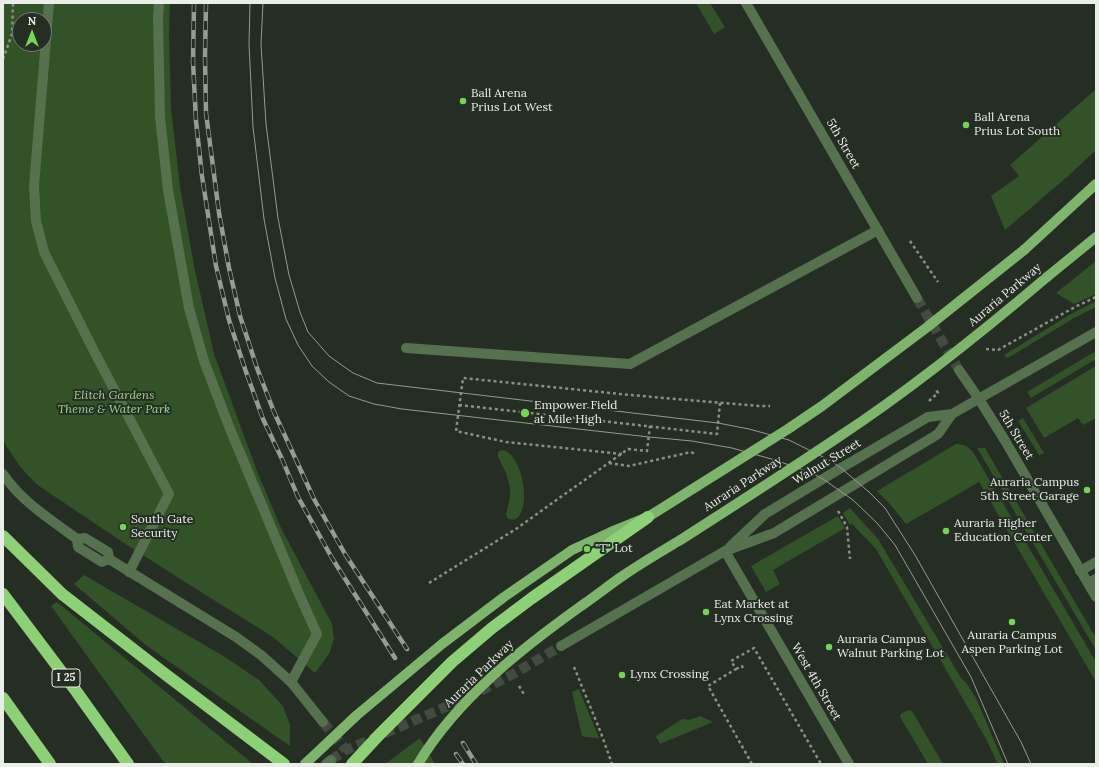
<!DOCTYPE html>
<style>
body{margin:0}
#map{position:relative;width:1099px;height:767px;overflow:hidden;background:#252e23;font-family:Lora,serif}
canvas{display:block}
.frame{position:absolute;inset:0;border:4px solid #e9efe7;pointer-events:none}
.north{position:absolute;left:12px;top:12px;width:40px;height:40px;box-sizing:border-box;background:#252e23;border:1px solid #737b71;border-radius:50%;rotate:0deg;font-size:11px;font-weight:700;line-height:16px;text-align:center;color:#e9efe7}
.north::after{content:'';display:block;margin:auto;width:14px;height:18px;background:#77d259;clip-path:polygon(50% 0,100% 100%,50% 72%,0 100%)}
</style>
<div id="map">
<canvas width="1099" height="767"></canvas>
<div class="frame"></div>
<div class="north">N</div>
</div>
<script>
const ctx = document.querySelector('canvas').getContext('2d');
ctx.lineJoin = 'round';
function paint(path, color) { ctx.fillStyle = color; ctx.fill(path, 'evenodd'); }
function stroke(path, color, width, dash) { ctx.strokeStyle = color; ctx.lineWidth = width; ctx.lineCap = dash ? 'butt' : 'round'; ctx.setLineDash(dash || []); ctx.stroke(path); }
function drawText(font, color, halo, rows, align = 'center') {
  ctx.font = font + ' Lora,serif'; ctx.lineWidth = 4; ctx.setLineDash([]); ctx.textBaseline = 'middle'; ctx.strokeStyle = halo; ctx.fillStyle = color; for (const [text, x, y, turn = 0] of rows) {
    ctx.save(); ctx.translate(x, y); ctx.rotate((+turn || 0) * Math.PI / 180); ctx.textAlign = isNaN(turn) ? turn : align; if (halo) ctx.strokeText(text, 0, 0); ctx.fillText(text, 0, 0); ctx.restore();
  }
}
paint(new Path2D(`
 M3,3H170L169,34L171,108L180,187L194,266L214,354L257,471L281,528L332,624L334,639L329,654L315,673L273,637L185,582L124,543L39,486C22,471 14,459 3,440ZM20,20H44V44H20Z
 M696,3H710L725,27L714,34Z
 M1096,89V150L1067,177L1005,230L991,196L1019,176L1010,165Z
 M1096,261V294L1074,304L1056,293Z
 M1096,301V307L1074,318L1013,355L1006,358L1004,355L1071,314Z
 M1096,351V359L1031,398L1027,392Z
 M1096,366V418L1083,425L1078,418L1044,438L1026,408Z
 M1023,418L1044,453L1039,455L1018,421Z
 M956,444C963,444 968,446 973,452L1096,662V682L979,482L906,524L890,504L877,491Z
 M977,448H985L1096,638V650Z
 M501,450C522,450 534,512 514,520L508,519L506,515L510,497V488L506,473L498,457V452Z
 M850,508L878,539L961,678L967,684L976,698L1004,764H998L985,737L876,549L852,524L850,525L843,513Z
 M838,516L845,528L773,570L780,584L766,592L751,566Z
 M84,575L225,657L259,680L283,706L290,725V746L147,646L74,584Z
 M57,602L253,764H167L163,761L51,606Z
 M579,689L599,738L585,737L582,736L572,692Z
 M908,710L912,711L943,764H928L900,717L901,714Z
 M700,716L713,722L660,744L656,736L682,719L689,720Z
 M420,738L435,764H385Z`), '#325228');
stroke(new Path2D(`
 M917,298L959,370
 M323,722L346,750`), '#424b40', 10, [10, 5]);
stroke(new Path2D(`
 M331,760L346,750L471,696L515,673L561,646`), '#424b40', 10, [10, 5]);
stroke(new Path2D(`
 M3,59L12,34L13,3
 M910,241L938,282
 M986,349L998,350L1075,307L1096,297
 M929,401L938,393L935,388
 M459,405L717,434L720,403
 M622,454L506,442L456,431L463,378L630,395L758,406H770
 M609,463L629,466L691,452L695,454
 M838,511L847,527L850,559
 M429,583L516,529L628,449L647,451L650,426
 M574,667L601,733L612,764
 M736,669L742,666L743,669
 M519,686L525,696
 M752,764L708,686L736,669L731,661L754,648L821,764`), '#899187', 2.5, [3, 3]);
stroke(new Path2D(`
 M49,3L34,186L36,221L44,252L95,353L169,494L129,572
 M159,3L158,18L160,117L168,190L189,308L204,361L230,429L299,594L317,634L291,682
 M406,348L630,364L878,230
 M1080,571L1096,562
 M1088,583L1096,579`), '#56714e', 10);
stroke(new Path2D(`
 M3,474C21,501 51,520 77,539L78,547L102,562L109,559L108,552L85,538L77,539`), '#56714e', 10);
stroke(new Path2D(`
 M746,3L917,298
 M959,370L979,399L1004,439L1096,597
 M725,551L849,764
 M109,559L236,637L261,655L291,682L323,722`), '#56714e', 10);
stroke(new Path2D(`
 M730,547L765,514L841,468L928,417L952,414L1096,332
 M561,646L725,551L774,533L842,492L938,434L952,414
 M326,764L331,760`), '#56714e', 10);
stroke(new Path2D(`
 M1024,250L1096,184
 M1047,277L1096,237`), '#7db56c', 10);
stroke(new Path2D(`
 M3,536L62,594L165,674L284,764
 M3,594L76,691L128,764
 M3,698L50,764`), '#8dd078', 12);
stroke(new Path2D(`
 M250,3L249,44L253,127L264,219L275,278L286,319L298,345L312,366L329,382L349,396L374,404L402,409L649,437L692,441L732,448L775,460L812,473L823,479L853,500L877,523L895,545L971,677L1008,764
 M263,3L261,44L266,124L278,218L289,275L300,312L308,332L329,356L353,373L377,383L718,423L749,429L789,440L831,461L841,468L869,492L885,508L915,555L1021,742L1031,764`), '#959c93', 1);
const rail = new Path2D(`
 M194,3L193,62L196,121L202,176L216,266L229,320L245,369L263,419L282,459L298,497L332,558L395,658
 M206,3L205,57L206,113L219,213L229,268L240,316L257,368L274,412L314,499L345,554L407,649
 M463,743L476,764
 M456,754L463,764`);
stroke(rail, '#959c93', 4.5);
stroke(rail, '#252e23', 3, [9]);
stroke(new Path2D(`
 M305,764L357,715L387,690L442,644L504,597L572,550L611,532L648,517L788,429L822,406L926,328L1024,250
 M418,764C457,699 521,649 581,606C596,596 609,585 624,575C643,562 662,551 682,539C735,505 788,471 840,436C913,388 981,333 1047,277`), '#7db56c', 10);
stroke(new Path2D(`
 M352,764L379,735L452,662L492,628L532,598L648,517`), '#8dd078', 12);
for (const [x, y, r, color] of [
 [463,101,4,"#77d259"],
 [966,125,4,"#77d259"],
 [525,413,5,"#77d259"],
 [1087,490,4,"#77d259"],
 [123,527,4,"#77d259"],
 [946,531,4,"#77d259"],
 [587,549,4,"#77d259"],
 [706,612,4,"#77d259"],
 [1012,622,4,"#77d259"],
 [829,647,4,"#77d259"],
 [622,675,4,"#77d259"]
]) { const dot = new Path2D(); dot.arc(x, y, r, 0, 2 * Math.PI); ctx.fillStyle = color; ctx.fill(dot); stroke(dot, '#252e23', 1.5); }
for (const [x, y, w] of [
 [66,678,28]
]) { const box = new Path2D(); box.roundRect(x - w / 2, y - 9, w, 18, 3); ctx.fillStyle = '#252e23'; ctx.fill(box); stroke(box, '#e9efe7', 1); }
drawText('bold 11px', '#e9efe7', null, [
 ["I 25",66,678]
]);
drawText('12px', '#e9efe7', '#252e23', [
 ["Ball Arena",471,94],
 ["Prius Lot West",471,108],
 ["Ball Arena",974,118],
 ["Prius Lot South",974,132],
 ["Empower Field",534,406],
 ["at Mile High",534,420],
 ["Auraria Campus",1079,483,"right"],
 ["5th Street Garage",1079,497,"right"],
 ["South Gate",131,520],
 ["Security",131,534],
 ["Auraria Higher",954,524],
 ["Education Center",954,538],
 ["\"T\" Lot",595,549],
 ["Eat Market at",714,605],
 ["Lynx Crossing",714,619],
 ["Auraria Campus",1012,636,"center"],
 ["Aspen Parking Lot",1012,650,"center"],
 ["Auraria Campus",837,640],
 ["Walnut Parking Lot",837,654],
 ["Lynx Crossing",630,675]
], 'left');
drawText('12px', '#e9efe7', '#252e23', [
 ["5th Street",843,144,60],
 ["Auraria Parkway",1005,295,-40],
 ["5th Street",1016,435,59],
 ["Walnut Street",827,462,-31],
 ["Auraria Parkway",743,484,-33],
 ["Auraria Parkway",479,674,-44],
 ["West 4th Street",816,682,60]
]);
drawText('italic 12px', '#a0d590', '#252e23', [
 ["Elitch Gardens",114,396],
 ["Theme & Water Park",114,410]
]);
</script>
